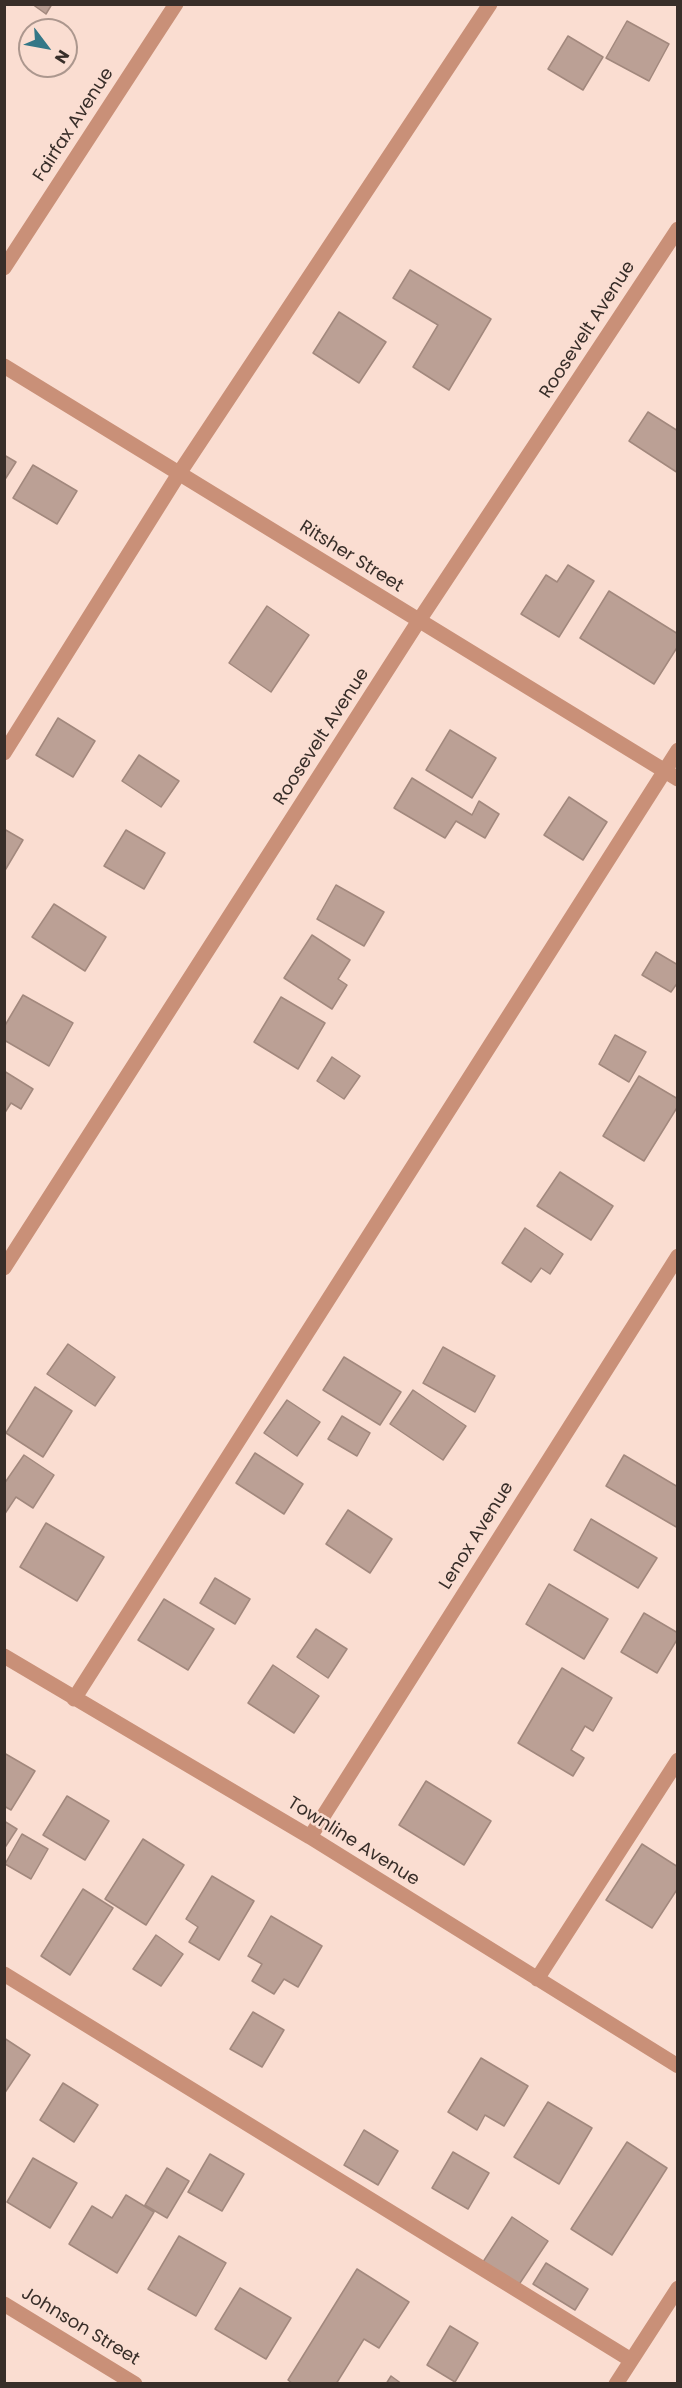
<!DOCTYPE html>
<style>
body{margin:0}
#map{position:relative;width:682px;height:2388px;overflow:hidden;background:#faddd1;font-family:Poppins,sans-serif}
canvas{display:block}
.frame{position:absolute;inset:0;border:6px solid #382e29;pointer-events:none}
.north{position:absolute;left:18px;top:18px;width:60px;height:60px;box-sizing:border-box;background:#faddd1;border:2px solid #ac978e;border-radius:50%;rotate:122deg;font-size:16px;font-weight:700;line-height:24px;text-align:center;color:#382e29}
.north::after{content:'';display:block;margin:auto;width:21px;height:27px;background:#347787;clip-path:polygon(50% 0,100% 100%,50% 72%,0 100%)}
</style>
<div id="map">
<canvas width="682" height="2388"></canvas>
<div class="frame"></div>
<div class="north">N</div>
</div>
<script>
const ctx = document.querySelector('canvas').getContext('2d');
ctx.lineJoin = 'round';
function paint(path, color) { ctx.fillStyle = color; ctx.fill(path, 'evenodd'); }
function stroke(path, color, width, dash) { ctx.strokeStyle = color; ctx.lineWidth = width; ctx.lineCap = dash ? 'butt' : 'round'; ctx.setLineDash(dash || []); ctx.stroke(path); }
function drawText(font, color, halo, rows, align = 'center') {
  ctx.font = font + ' Poppins,sans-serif'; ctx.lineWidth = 5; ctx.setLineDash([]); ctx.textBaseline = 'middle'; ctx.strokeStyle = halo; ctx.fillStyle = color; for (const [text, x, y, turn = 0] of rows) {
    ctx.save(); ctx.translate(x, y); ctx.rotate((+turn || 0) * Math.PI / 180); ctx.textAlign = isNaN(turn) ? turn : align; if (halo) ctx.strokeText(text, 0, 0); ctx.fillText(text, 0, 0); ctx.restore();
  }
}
const building = new Path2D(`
 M32,4H52L46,14Z
 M627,21L669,44L649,81L606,58Z
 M568,36L603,57L583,90L548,69Z
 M410,270L491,319L449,390L413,367L438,325L393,298Z
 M339,312L386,342L359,383L313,353Z
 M648,412L678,431V473L629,441Z
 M4,455L16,462L4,481Z
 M33,465L77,491L57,524L13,498Z
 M568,565L594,581L559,637L521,614L546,575L557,582Z
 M609,591L678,634V646L654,684L580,638Z
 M267,606L309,635L271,692L229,663Z
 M58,718L95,741L73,777L36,755Z
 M450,730L496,758L472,798L426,770Z
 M139,755L179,781L161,807L122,781Z
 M412,778L472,815L479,801L499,814L485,838L456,821L445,838L394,808Z
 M569,797L607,822L583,860L544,835Z
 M4,829L23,840L4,872Z
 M126,830L165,853L144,889L104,866Z
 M336,885L384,912L364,946L317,919Z
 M54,904L106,937L85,971L32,937Z
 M312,935L350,960L338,979L347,985L332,1009L284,978Z
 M656,952L678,965V982L671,992L642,975Z
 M23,995L73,1023L49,1066L4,1040V1027Z
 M281,997L325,1023L298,1069L254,1042Z
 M615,1035L646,1052L629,1082L599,1064Z
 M332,1057L360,1076L344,1099L317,1081Z
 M4,1071L33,1089L21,1109L11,1103L4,1114Z
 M639,1076L678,1099V1106L644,1161L603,1136Z
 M560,1172L613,1206L591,1240L537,1206Z
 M525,1228L563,1254L550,1274L541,1268L531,1282L502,1263Z
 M68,1344L115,1377L95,1406L47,1374Z
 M443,1347L495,1376L475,1412L423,1383Z
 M344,1357L401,1392L380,1425L323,1390Z
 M35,1387L72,1411L43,1457L6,1433Z
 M413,1390L466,1426L443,1460L390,1424Z
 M287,1400L320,1422L297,1456L264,1433Z
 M342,1416L370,1433L357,1456L328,1439Z
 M255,1453L303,1484L284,1514L236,1483Z
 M24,1455L54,1475L33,1508L16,1497L4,1515V1484Z
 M624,1455L678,1487V1528L606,1486Z
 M348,1510L392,1539L370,1573L326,1544Z
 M591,1519L657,1558L638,1588L574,1550Z
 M46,1523L104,1557L77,1601L20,1567Z
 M215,1578L250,1599L235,1624L200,1603Z
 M549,1584L608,1619L584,1659L526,1624Z
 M164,1599L214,1629L188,1670L138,1640Z
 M644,1613L678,1633V1638L657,1673L621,1652Z
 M316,1629L347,1649L328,1678L297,1657Z
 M273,1665L319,1696L294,1733L248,1703Z
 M562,1668L612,1698L593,1731L585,1726L571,1750L584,1758L573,1776L518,1743Z
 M4,1753L35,1771L11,1810L4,1806Z
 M426,1781L491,1821L464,1865L399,1825Z
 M67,1796L109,1821L85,1860L43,1835Z
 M4,1821L17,1829L4,1849Z
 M22,1834L48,1849L31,1879L5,1864Z
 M143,1839L184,1865L146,1925L105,1899Z
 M642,1844L678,1867V1888L652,1928L606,1900Z
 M212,1876L254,1901L219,1960L189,1942L198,1927L186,1919Z
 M83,1889L113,1908L70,1975L41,1956Z
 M271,1916L322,1946L298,1987L284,1979L274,1994L252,1981L262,1964L248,1956Z
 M156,1935L183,1954L161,1986L133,1969Z
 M253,2012L284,2030L262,2067L230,2049Z
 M4,2038L30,2055L4,2094Z
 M481,2058L528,2086L504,2126L485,2115L477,2130L448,2112Z
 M63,2083L98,2105L74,2142L40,2120Z
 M548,2102L592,2128L559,2184L514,2157Z
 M364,2130L398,2151L378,2185L344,2165Z
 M627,2142L667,2168L612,2255L571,2229Z
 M453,2152L489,2173L468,2209L432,2188Z
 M210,2154L244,2174L222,2211L188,2192Z
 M33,2158L77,2183L50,2228L7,2202Z
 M167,2168L189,2181L167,2218L145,2205Z
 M126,2195L154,2212L117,2273L69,2244L92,2206L112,2218Z
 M512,2217L548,2241L518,2286L483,2262Z
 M179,2236L226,2263L196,2316L148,2289Z
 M546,2263L588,2289L575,2310L533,2284Z
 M357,2269L409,2302L379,2348L364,2339L336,2384H293L288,2380Z
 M240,2288L291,2318L266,2359L215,2329Z
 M450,2326L478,2343L455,2382L427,2365Z
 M391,2376L402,2384H386Z`);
paint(building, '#bba095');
stroke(building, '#a2887d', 1.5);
stroke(new Path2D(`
 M4,268L176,4
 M4,366L678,779
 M4,753L180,472L490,4
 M4,1268L418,622L678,229
 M4,1656L310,1837L678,2066
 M74,1699L678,750
 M310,1837L678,1256
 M4,1974L631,2360
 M537,1979L678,1760
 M4,2304L135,2384
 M616,2384L678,2288`), '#c99078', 15);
drawText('18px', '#382e29', '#faddd1', [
 ["Fairfax Avenue",74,125,-57],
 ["Roosevelt Avenue",588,330,-57],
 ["Ritsher Street",351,557,32],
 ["Roosevelt Avenue",322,737,-57],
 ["Lenox Avenue",477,1536,-58],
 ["Townline Avenue",353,1842,32],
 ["Johnson Street",80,2327,31]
]);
</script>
